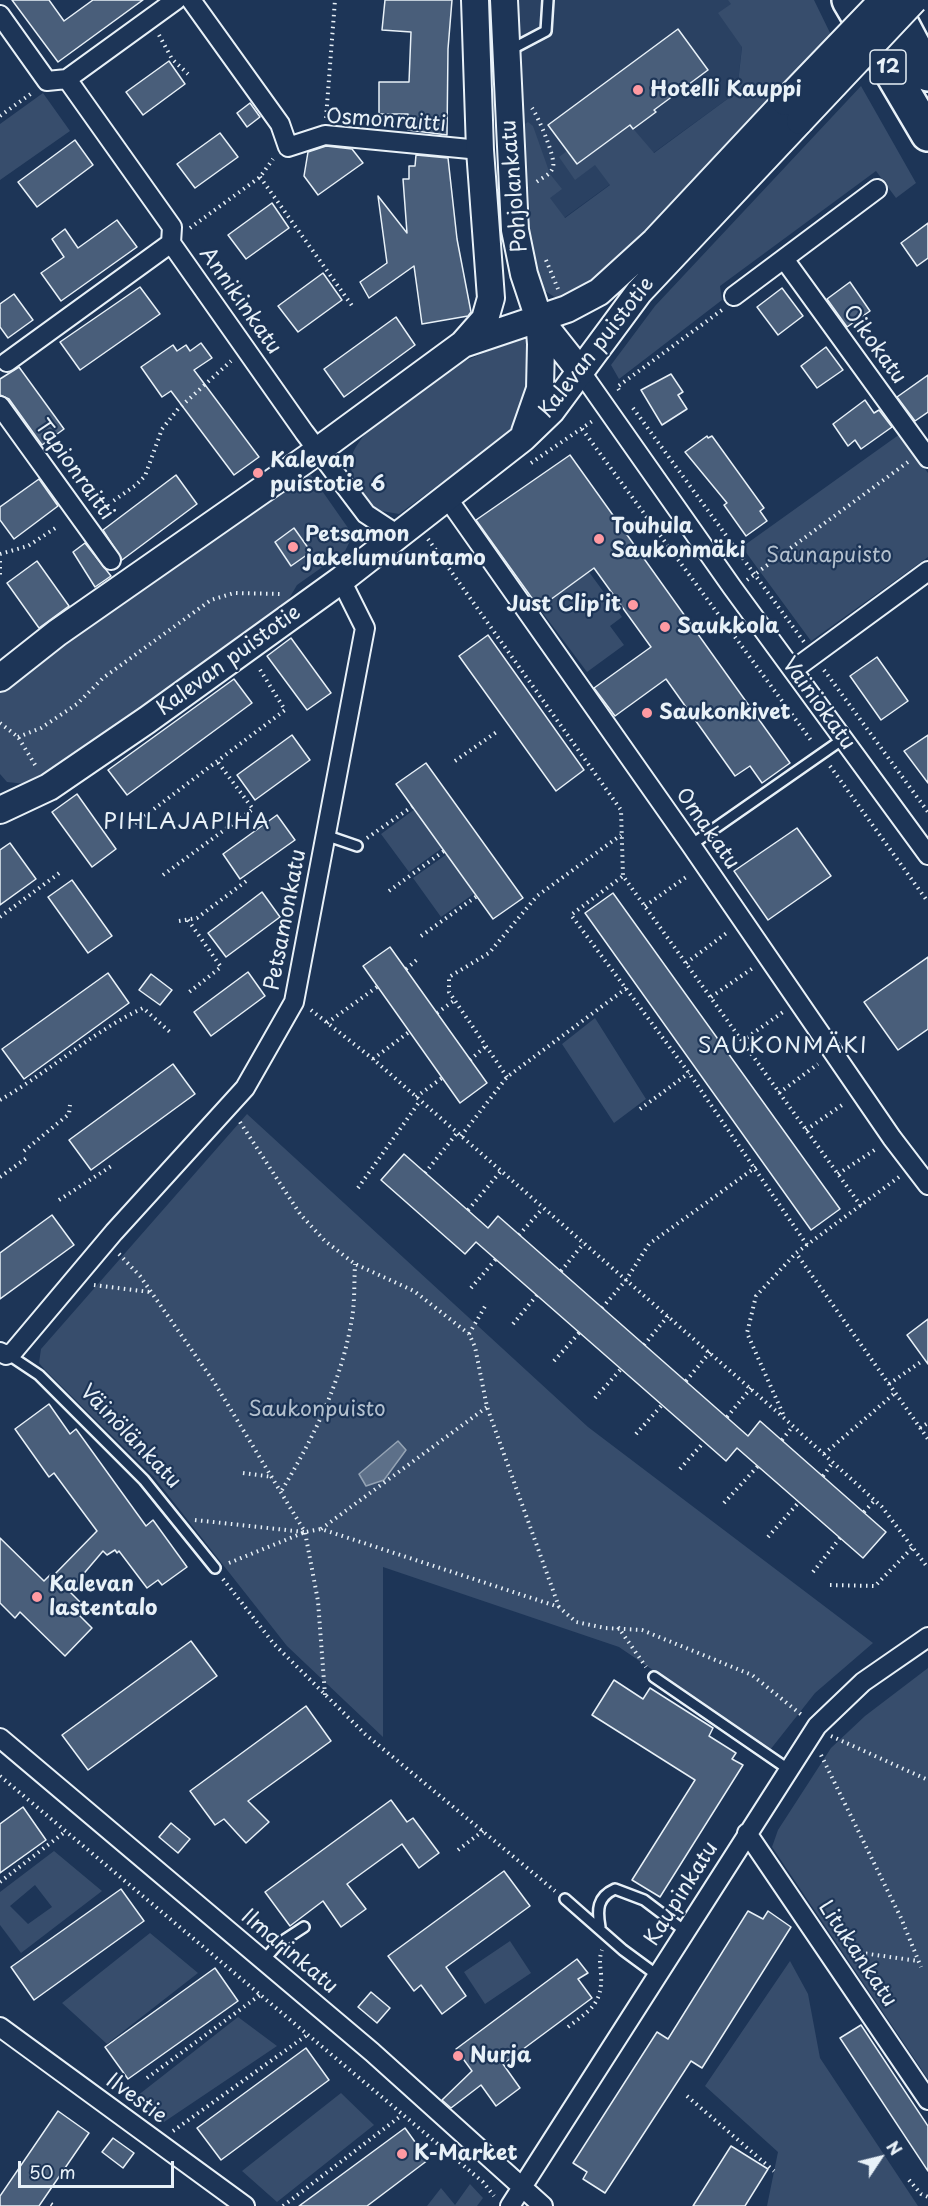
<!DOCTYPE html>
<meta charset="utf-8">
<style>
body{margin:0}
#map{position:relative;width:928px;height:2206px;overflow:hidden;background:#1d3557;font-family:"Playpen Sans",sans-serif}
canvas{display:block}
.north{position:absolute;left:850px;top:2128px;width:60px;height:60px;-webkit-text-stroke:4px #1d3557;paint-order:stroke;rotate:55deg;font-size:16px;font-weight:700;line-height:24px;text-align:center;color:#e8f1f8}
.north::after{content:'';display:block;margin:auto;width:21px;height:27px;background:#e8f1f8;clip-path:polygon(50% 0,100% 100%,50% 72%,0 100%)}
.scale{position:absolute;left:18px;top:2161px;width:156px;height:27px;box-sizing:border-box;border:3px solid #e8f1f8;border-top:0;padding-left:8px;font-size:18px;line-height:21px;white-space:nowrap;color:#e8f1f8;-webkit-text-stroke:4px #1d3557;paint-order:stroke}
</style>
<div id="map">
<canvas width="928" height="2206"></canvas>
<div class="north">N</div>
<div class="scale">50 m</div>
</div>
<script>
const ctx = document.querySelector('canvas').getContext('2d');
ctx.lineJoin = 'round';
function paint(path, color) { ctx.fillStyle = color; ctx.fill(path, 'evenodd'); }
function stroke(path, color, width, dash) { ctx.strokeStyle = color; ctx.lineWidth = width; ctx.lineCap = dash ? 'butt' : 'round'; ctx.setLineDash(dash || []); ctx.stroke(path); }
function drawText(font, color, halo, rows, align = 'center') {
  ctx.font = font + ' "Playpen Sans",sans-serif'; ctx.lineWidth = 4.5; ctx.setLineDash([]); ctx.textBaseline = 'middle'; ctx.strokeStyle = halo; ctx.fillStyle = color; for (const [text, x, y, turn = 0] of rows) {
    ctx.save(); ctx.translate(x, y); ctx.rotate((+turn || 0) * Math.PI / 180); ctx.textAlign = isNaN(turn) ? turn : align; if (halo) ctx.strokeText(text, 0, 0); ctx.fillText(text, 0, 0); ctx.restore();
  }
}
paint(new Path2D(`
 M518,0H747L737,92L542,234L530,218L520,75Z`), '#2a4162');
paint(new Path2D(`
 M728,0H814L833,39L678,206L577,296L558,299L545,291L537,279L527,234L530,218L525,124L528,122L533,126L550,174L562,189L550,198L565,218L610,185L595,165L575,180L559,157L567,151L577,164L630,125L654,153L737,92L742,47L718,13L731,4Z
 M861,86L916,183L896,198L876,171L720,286L722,300L619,379L611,365L655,306Z
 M43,93L70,131L0,180V124Z
 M524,338C543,358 526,414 510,432L399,514L376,510C351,476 337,463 371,428L458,364L516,339Z
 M900,434L928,473V557L811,641L742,547Z
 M311,475L353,535L345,551L297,585L287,602L80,753L26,784L7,782L0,774V689L295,477Z
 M589,572L622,617L610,626L624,645L587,672L539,608Z
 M415,809L442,848L409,872L381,834Z
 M447,854L475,893L441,917L413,878Z
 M595,1018L646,1099L614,1123L562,1044Z
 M247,1114L588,1427L873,1643L815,1693L770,1750L619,1647L383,1567V1737L287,1646L153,1476L45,1370L39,1363L41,1349Z
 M928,1668V2079L772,1847L778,1830L831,1748L865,1716Z
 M54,1851L102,1891L21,1953L0,1925V1892ZM35,1885L52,1907L28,1924L10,1906Z
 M150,1933L198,1973L107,2044L62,2003Z
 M510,1941L531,1973L485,2004L464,1972Z
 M790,1961L808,1994L820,2058L918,2206H767L778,2152L705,2086Z
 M238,2017L277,2046L164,2122L137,2096Z
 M341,2093L374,2125L277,2202L242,2171Z
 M470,2184L483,2198L477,2206H427L441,2188L455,2205Z`), '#374d6c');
const water = new Path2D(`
 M398,1441L406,1450L384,1480L366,1486L359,1474Z`);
paint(water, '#5d7089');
stroke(water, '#95a4b5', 1.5);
const building = new Path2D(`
 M12,0H49L64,21L93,0H143L58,62Z
 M385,0H452L448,49L447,135L408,130V114H379V82H409L411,32L382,30Z
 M678,29L708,70L654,110L656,112L633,129L630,125L577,164L548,125Z
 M169,61L185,84L143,115L126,92Z
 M250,103L260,117L247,127L237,113Z
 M220,133L238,157L195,188L177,164Z
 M75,140L93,165L37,207L18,182Z
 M326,146L352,149L363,163L318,195L304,176L308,152Z
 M416,155L448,158L457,239L471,312L468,316L422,324L414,266L369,298L360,282L387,263L378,196L407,233L403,179H409V166H415Z
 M272,203L289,228L246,259L228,235Z
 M117,220L137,247L61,301L41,273L64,257L52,239L65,229L78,248Z
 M928,223V258L917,266L901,243Z
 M323,273L342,300L298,332L278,306Z
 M850,282L870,311L847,327L827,299Z
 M140,287L160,314L80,370L60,342Z
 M782,288L803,316L778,335L757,307Z
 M14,294L33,320L8,338L0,327V304Z
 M396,317L415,345L344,397L324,369Z
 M201,343L212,358L194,370L259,457L234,475L171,391L162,397L141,367L173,345L177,351L186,345L190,351Z
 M826,347L843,370L817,388L801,366Z
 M19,367L64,429L42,445L9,399L0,395V379Z
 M671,374L683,392L678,395L687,409L662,425L641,390Z
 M928,375V412L915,421L897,397Z
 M865,400L874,413L879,410L892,427L861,449L855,440L848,446L833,424Z
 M707,436L708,438L712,436L764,508L760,511L767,521L746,536L724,505L727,503L685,452Z
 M570,455L790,763L762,783L750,766L735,776L666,679L615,716L594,688L651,647L594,568L539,608L476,520Z
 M176,475L197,504L122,560L103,530Z
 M39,479L58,506L14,539L0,520V507Z
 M294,528L311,552L291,566L275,542Z
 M85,543L111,576L95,587L73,552Z
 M37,561L69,606L39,628L7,583Z
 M488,635L584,770L556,791L459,656Z
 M291,638L331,693L307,710L267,656Z
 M877,657L908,701L881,720L850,676Z
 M234,679L252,703L127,795L108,770Z
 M292,735L310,760L255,800L237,775Z
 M928,735V783L904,751Z
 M426,763L523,898L493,919L396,784Z
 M77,794L116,849L92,867L52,812Z
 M277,815L295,840L240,879L223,854Z
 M797,828L831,876L768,920L734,871Z
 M10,843L36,879L0,905V850Z
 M72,880L112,936L88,953L48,897Z
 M262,892L280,917L226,957L208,933Z
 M613,893L840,1209L811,1230L585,913Z
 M390,947L487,1083L460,1103L363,966Z
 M928,957V1029L898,1050L864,1002Z
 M248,972L265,996L211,1036L194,1012Z
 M108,973L129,1003L24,1079L2,1049Z
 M151,974L172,990L160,1005L139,990Z
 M173,1064L195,1094L91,1170L69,1140Z
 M404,1154L488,1228L498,1216L748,1436L760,1421L886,1532L863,1558L737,1448L726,1461L476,1242L465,1254L381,1180Z
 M52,1215L74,1245L0,1299V1253Z
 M928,1319V1364L907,1335Z
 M49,1404L70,1434L76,1429L146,1526L153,1520L187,1567L162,1585L158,1580L147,1588L119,1551L117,1553L115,1550L107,1555L103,1551L69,1591L86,1608L79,1615L92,1628L65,1656L20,1612L15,1618L0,1603V1538L44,1581L51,1574L53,1576L97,1531L54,1473L49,1477L15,1429Z
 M191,1641L217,1676L88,1770L62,1735Z
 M614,1680L643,1699L650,1688L713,1728L709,1736L736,1753L732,1759L743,1765L660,1897L632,1880L695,1780L592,1715Z
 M306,1706L331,1741L248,1801L269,1822L246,1843L224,1819L215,1825L190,1791Z
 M391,1800L407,1822L413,1818L439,1853L419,1868L402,1844L347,1884L366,1909L341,1927L323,1901L290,1926L265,1892Z
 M23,1807L46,1840L0,1873V1824Z
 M171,1823L190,1839L178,1853L159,1837Z
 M504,1871L530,1906L446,1967L466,1996L442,2014L421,1985L414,1991L388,1956Z
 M121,1889L144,1921L34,2000L11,1967Z
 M748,1911L763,1919L768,1911L791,1927L702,2068L691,2061L605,2193L583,2179L587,2172L573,2163L657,2032L668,2039Z
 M577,1959L588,1973L578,1979L592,1998L503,2064L520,2088L496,2106L481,2085L451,2108L442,2100L472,2071L456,2049Z
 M215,1968L238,2001L128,2079L105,2047Z
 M371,1992L390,2008L377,2023L358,2007Z
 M861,2025L928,2126V2171L840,2038Z
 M306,2048L329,2080L221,2160L197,2128Z
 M58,2111L89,2133L39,2206H0V2196Z
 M405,2128L428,2160L367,2206H299Z
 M113,2138L134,2153L123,2168L102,2152Z
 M731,2146L768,2169L745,2206H693Z`);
paint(building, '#495e7a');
stroke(building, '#e8f1f8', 1.5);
const lane = new Path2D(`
 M510,50L546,31L548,0
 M325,835L357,846
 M691,845L843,739
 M9,1355L39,1375L144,1480L215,1568
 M654,1677L788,1769
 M565,1899L623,1950L657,1975
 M600,1927C597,1910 597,1897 615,1889L644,1900L685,1931
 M264,1960L278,1944L304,1927`);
const street = new Path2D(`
 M191,0L280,124L288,147L325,135L480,150
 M0,15L47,81L67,79L176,0
 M67,79L172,227L171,243L304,432L366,514L398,535
 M784,259L928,458
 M734,296L877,189
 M7,362L171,243
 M581,372L732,587L928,855
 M0,406L111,560
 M448,499L691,845L892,1138L928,1185
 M793,670L928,571
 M0,1352L6,1355L13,1352L114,1232L245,1088L294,1002L365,628L341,580
 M0,1738L372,2052L543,2206
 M747,1833L928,2100
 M0,2027L245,2206
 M510,2206L817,1726L863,1682L928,1637`);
const secondary = new Path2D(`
 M504,0L515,230L524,274L539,319L541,344L540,389L525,432
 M539,319L581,372
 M463,344L485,319L491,298L480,150L475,0
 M0,678L57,633L305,460L463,344L567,309L599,292L655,241L785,102
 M0,810L49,787L147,720L341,580L523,438L551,411L639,292L800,121`);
const highway = new Path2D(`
 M849,0L928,134
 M889,0L928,74`);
stroke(lane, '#e8f1f8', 14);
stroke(street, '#e8f1f8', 22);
stroke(secondary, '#e8f1f8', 30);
stroke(highway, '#e8f1f8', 38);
stroke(new Path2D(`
 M159,35L172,59L188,74
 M532,108C538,116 556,158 553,167C551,175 541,178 535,183
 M0,116L32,93
 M326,118L335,0
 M260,177L353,307
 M190,228L260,177L273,159
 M546,260L558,289
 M619,390L617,387L722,310
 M633,408L804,642
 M582,429L813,743
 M531,463L594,420
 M99,511L136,485L145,476L162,429L178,409L231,361
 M428,539L621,810L623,876
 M0,554L28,546L57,527
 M0,561V576
 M747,580L908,462
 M824,670L928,812
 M0,723L18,737L37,768
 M18,737L41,728L77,704L103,678L211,600L234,593L281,594
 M455,761L498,731
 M830,766L928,902
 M130,827L285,710L259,668
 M367,838L413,806
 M163,875L253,809L217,761
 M389,891L444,851
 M645,906L689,875
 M0,917L62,871
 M188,920L221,967L188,993
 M179,921L197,918L249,879
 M421,936L477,896
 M686,963L728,932
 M406,969L419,958
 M711,997L753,968
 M311,1010L373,1059L784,1418L882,1507L928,1568
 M437,1013L455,1000
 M327,1023L377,987
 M742,1041L783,1012
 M373,1059L409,1032
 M470,1060L486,1046
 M507,1077L449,992V977L489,953L537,896L621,835
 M779,1093L818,1064
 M416,1097L442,1078
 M0,1100C49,1072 92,1032 143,1008L170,1032
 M640,1109L689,1073
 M240,1122L300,1214L325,1241L355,1264L414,1291L469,1334L475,1347L487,1407L559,1607
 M806,1130L845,1103
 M461,1136L507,1077L628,987
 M24,1151L69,1114L70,1105
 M425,1173L457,1133
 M838,1174L876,1149
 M0,1177L28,1157
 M899,1177L796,1253L928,1439
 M358,1188L420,1101
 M59,1200L113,1165
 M468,1210L501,1171
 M519,1235L543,1208
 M807,1245L689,1073L571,915L623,876L861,1206
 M119,1254L140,1276L214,1382L305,1532L318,1601L325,1695
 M561,1271L584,1243
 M94,1285L150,1292
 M471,1288L496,1259
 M602,1308L626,1280L649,1244L756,1167
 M513,1324L537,1295
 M469,1334L487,1303
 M644,1345L668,1316
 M554,1361L579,1333
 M686,1381L710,1352
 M889,1384L922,1361
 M595,1398L621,1369
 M783,1414L747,1333L756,1296L796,1253
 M727,1417L751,1388
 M920,1428L928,1423
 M636,1434L662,1405
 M782,1440L793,1426
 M824,1454L895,1393
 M680,1469L704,1442
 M243,1473L273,1477
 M823,1476L833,1462
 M282,1490C313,1438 340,1385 351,1324C355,1305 354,1284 355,1264
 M724,1503L758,1466
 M864,1512L874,1501
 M195,1520L304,1532
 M321,1529L487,1407
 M768,1537L799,1502
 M229,1563L305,1532L321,1529L559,1607L576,1622L605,1628L642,1630L752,1675L803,1716
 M813,1572L840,1538
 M223,1579L274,1644L365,1734L555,1891
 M830,1585L875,1586L912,1548
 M618,1627L646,1667
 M831,1736L928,1780
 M821,1755L901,1918L921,1967
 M0,1776L483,2182L494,2196
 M458,1850L483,1831
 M0,1882L66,1831
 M848,1951L918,1961
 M568,2027C590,2010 603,2004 601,1973C600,1965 599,1958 602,1950
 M147,2078L260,1995
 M687,2096L774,2171
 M173,2131L307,2035
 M909,2180L921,2194L928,2197
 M51,2204L54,2206
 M283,2206L402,2115`), '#e8f1f8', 4, [1.5, 4.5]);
stroke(lane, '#1d3557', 9);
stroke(street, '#1d3557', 18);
stroke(secondary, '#1d3557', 26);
stroke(highway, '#1d3557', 33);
const secondaryBridge = new Path2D(`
 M785,102L883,0
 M800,121L914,0`);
stroke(secondaryBridge, '#e8f1f8', 30, []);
stroke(secondaryBridge, '#1d3557', 26);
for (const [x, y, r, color] of [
 [638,90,6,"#ff9aa2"],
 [258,473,6,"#ff9aa2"],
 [599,539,6,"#ff9aa2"],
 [293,547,6,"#ff9aa2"],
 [633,605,6,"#ff9aa2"],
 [665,627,6,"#ff9aa2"],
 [647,713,6,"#ff9aa2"],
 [37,1597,6,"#ff9aa2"],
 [458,2056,6,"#ff9aa2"],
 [402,2154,6,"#ff9aa2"]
]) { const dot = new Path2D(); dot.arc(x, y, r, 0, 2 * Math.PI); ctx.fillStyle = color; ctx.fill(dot); stroke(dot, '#1d3557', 2); }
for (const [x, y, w] of [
 [888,67,36]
]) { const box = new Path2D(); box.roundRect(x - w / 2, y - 17, w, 34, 4.5); ctx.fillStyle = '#1d3557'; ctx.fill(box); stroke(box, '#e8f1f8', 1.5); }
drawText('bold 20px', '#e8f1f8', null, [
 ["12",888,67]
]);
drawText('bold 21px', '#e8f1f8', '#1d3557', [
 ["Hotelli Kauppi",650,90],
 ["Kalevan",270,461],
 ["puistotie 6",270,485],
 ["Touhula",611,527],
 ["Saukonmäki",611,551],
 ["Petsamon",305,535],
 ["jakelumuuntamo",305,559],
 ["Just Clip'it",621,605,"right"],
 ["Saukkola",677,627],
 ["Saukonkivet",659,713],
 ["Kalevan",49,1585],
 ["lastentalo",49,1609],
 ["Nurja",470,2056],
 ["K-Market",414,2154]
], 'left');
drawText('21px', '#e8f1f8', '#1d3557', [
 ["Osmonraitti",386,121,4],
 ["Pohjolankatu",515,186,-95],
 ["Annikinkatu",240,301,55],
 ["Oikokatu",874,345,54],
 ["Kalevan puistotie",597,348,-52],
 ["Tapionraitti",74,470,54],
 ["Kalevan puistotie",229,661,-36],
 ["Vainiokatu",818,704,54],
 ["Omakatu",707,829,55],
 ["Petsamonkatu",286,920,-79],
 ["Väinölänkatu",130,1437,46],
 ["Kaupinkatu",682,1894,-58],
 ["Ilmarinkatu",289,1952,40],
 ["Litukankatu",857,1954,56],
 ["Ilvestie",136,2099,36]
]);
drawText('21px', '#b3c0ce', '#1d3557', [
 ["Saunapuisto",829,556],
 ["Saukonpuisto",317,1410]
]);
ctx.letterSpacing = '1.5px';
drawText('22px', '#e8f1f8', '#1d3557', [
 ["PIHLAJAPIHA",187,823],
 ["SAUKONMÄKI",783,1047]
]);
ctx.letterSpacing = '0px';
</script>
